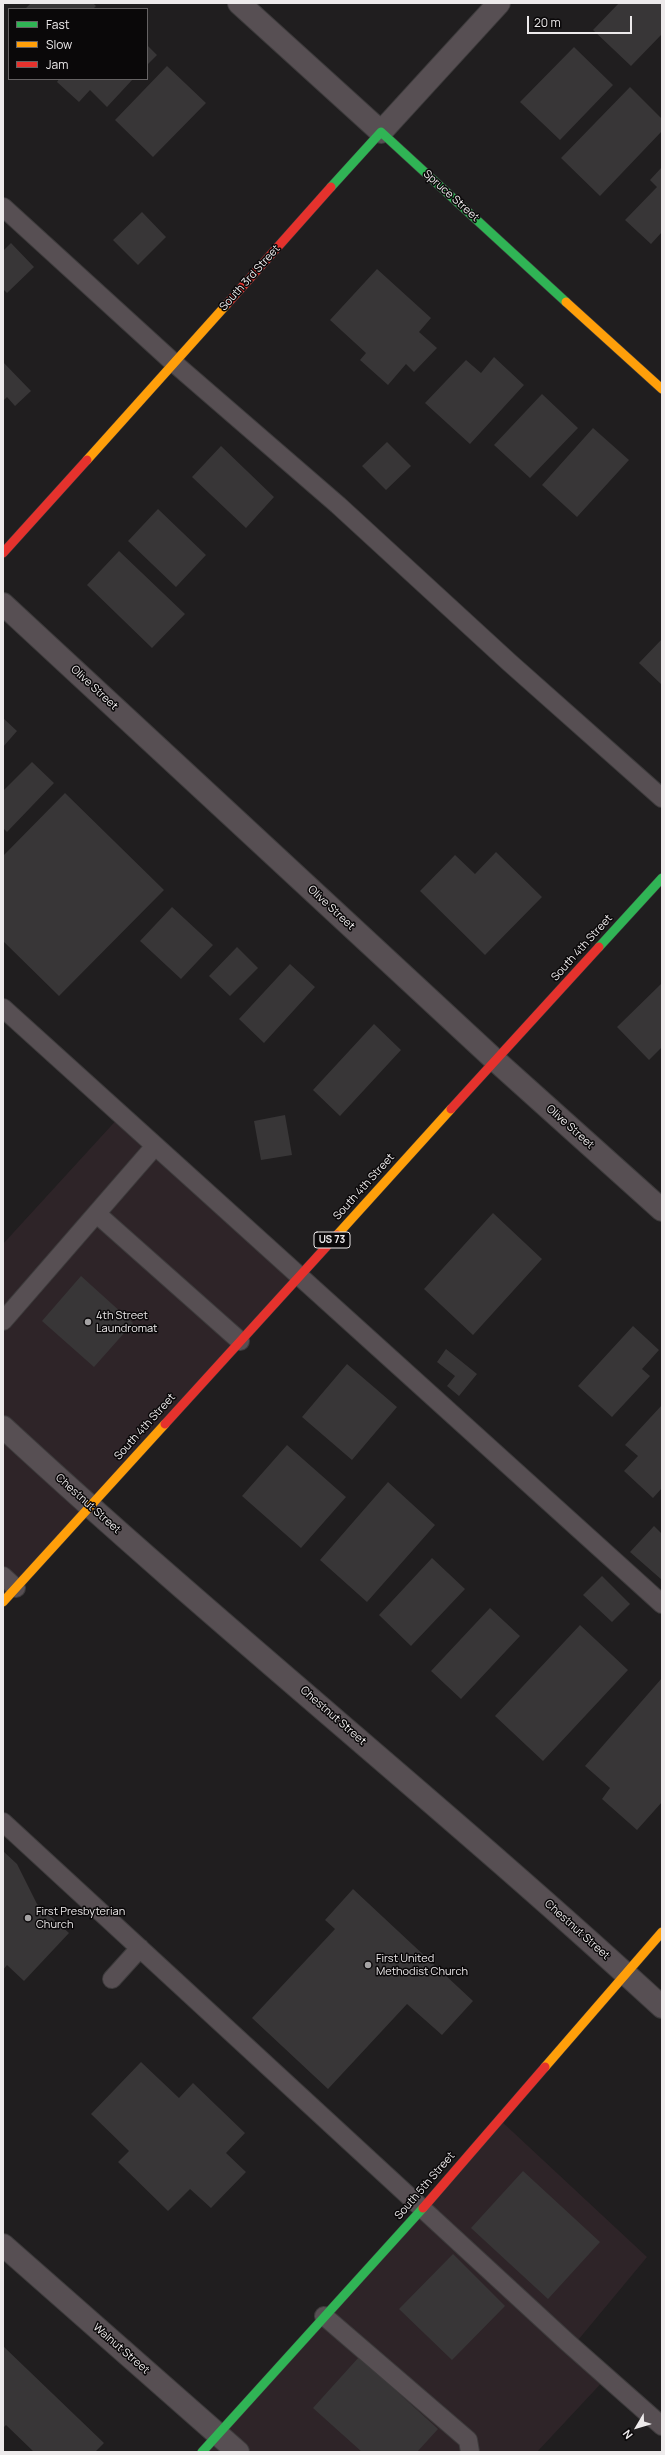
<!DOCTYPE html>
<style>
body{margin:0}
#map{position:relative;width:665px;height:2455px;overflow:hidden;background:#201e1f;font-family:Manrope,sans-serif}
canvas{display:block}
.frame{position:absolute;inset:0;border:4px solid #edeaeb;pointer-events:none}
.legend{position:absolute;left:8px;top:8px;width:140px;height:72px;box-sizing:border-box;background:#0a0809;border:1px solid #656263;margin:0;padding:5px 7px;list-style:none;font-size:12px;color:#edeaeb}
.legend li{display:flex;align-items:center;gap:8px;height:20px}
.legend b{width:20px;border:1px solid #656263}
.north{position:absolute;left:617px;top:2407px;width:40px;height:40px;-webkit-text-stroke:3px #0a0809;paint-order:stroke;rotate:232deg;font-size:11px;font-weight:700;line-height:16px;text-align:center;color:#edeaeb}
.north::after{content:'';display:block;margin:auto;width:14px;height:18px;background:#edeaeb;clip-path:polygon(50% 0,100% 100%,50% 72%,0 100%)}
.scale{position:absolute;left:527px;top:16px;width:105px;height:18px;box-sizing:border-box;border:2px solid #edeaeb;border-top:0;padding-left:5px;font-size:12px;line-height:14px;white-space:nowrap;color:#edeaeb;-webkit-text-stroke:3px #0a0809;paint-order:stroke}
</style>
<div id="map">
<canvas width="665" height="2455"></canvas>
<div class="frame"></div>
<ul class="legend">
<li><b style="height:5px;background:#30b455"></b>Fast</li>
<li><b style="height:5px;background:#ff9f0a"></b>Slow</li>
<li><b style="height:5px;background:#e5322d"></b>Jam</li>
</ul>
<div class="north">N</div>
<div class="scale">20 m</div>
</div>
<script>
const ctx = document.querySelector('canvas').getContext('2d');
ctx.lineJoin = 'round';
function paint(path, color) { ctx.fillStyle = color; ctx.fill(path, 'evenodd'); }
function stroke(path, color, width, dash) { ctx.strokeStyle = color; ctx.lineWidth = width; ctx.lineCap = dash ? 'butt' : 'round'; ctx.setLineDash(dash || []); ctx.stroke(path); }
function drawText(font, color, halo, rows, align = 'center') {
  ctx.font = font + ' Manrope,sans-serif'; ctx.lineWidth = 3; ctx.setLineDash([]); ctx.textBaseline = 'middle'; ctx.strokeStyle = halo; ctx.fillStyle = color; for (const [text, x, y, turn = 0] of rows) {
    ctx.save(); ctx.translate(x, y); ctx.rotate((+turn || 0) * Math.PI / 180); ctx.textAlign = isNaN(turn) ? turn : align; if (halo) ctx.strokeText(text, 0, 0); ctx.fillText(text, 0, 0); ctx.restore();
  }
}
paint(new Path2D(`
 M121,1115L299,1276L3,1602V1244Z
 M499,2119L647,2257L574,2345L608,2376L537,2452H202Z`), '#2e2428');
paint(new Path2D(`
 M31,3H93L96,6L93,9H25Z
 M619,3H662V34L631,66L593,30Z
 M147,45L157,55L147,65Z
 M574,47L613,85L560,140L520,102Z
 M167,66L206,103L153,157L115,120Z
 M59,79H133L107,107L90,90L79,102L57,82Z
 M630,87L662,119V131L600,196L561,158Z
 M662,167V232L651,244L625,220L657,187L650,180Z
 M142,212L166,237L138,265L113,240Z
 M11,243L34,267L7,293L3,289V251Z
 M377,269L431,318L419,332L437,348L414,372L406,364L388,385L360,360L366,353L330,320Z
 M494,357L524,385L470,444L425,403L466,360L481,373Z
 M3,362L31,391L15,406L7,397L3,401Z
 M542,394L578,428L530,478L494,445Z
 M593,428L629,460L577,517L542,485Z
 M387,442L411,466L386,490L362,466Z
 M221,446L274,497L246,528L192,477Z
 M158,509L206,555L176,587L128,541Z
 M119,551L185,614L152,648L87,585Z
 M662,639V685L639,663Z
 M3,718L17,731L3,747Z
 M32,762L54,783L7,832L3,828V791Z
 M65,793L164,890L59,996L3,941V856Z
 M496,852L542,897L485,955L420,891L455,855L475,874Z
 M172,907L213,945L181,979L140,941Z
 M237,947L258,968L230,996L209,976Z
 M290,964L315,987L264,1043L239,1019Z
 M662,983V1047L649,1060L617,1027Z
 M374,1024L401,1050L340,1116L313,1090Z
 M285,1115L292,1155L261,1160L254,1121Z
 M493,1213L542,1259L473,1335L424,1289Z
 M81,1276L133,1323L94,1367L42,1321Z
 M633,1326L659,1350L642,1369L650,1376L612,1417L578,1386Z
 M446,1349L477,1374L459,1396L447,1386L455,1376L437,1362Z
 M347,1364L397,1407L352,1460L302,1417Z
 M662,1405V1488L653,1498L624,1471L638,1456L625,1445Z
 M287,1445L346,1497L301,1548L242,1496Z
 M388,1482L435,1525L367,1602L320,1560Z
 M654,1526L662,1534V1580L630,1552Z
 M432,1558L465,1589L411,1646L379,1615Z
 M602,1576L630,1604L612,1622L583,1595Z
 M490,1608L520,1636L461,1699L431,1671Z
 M580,1625L628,1670L543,1761L495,1716Z
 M662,1678V1802L637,1830L602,1799L610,1788L585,1766Z
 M3,1851L17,1864L37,1904L69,1933L24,1981L7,1965L3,1970Z
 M353,1889L473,2001L442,2035L407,2004L328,2089L252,2018L335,1929L325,1920Z
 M141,2062L179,2098L193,2083L245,2133L226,2153L246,2172L211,2208L190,2189L168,2211L118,2162L129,2151L91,2114Z
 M523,2171L600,2242L548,2299L471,2228Z
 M453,2254L505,2306L452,2360L399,2309Z
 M3,2346L104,2443L95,2452H34L6,2425L3,2428Z
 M359,2357L438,2429L417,2452H362L313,2408Z`), '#383637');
const lane = new Path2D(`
 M3,207L174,363L338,505L510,663L662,798
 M3,1008L662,1604
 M97,1214L240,1341
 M3,1321L155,1146
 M3,1576L16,1588
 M3,1822L567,2342L662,2426
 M112,1979L140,1948
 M324,2316L468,2440L470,2452`);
const street = new Path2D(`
 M239,3L381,132L499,3
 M3,604L495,1060L662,1210
 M3,1427C218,1626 447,1809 662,2007
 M3,2245L238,2452`);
const fast = new Path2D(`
 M331,187L381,132L566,302
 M599,947L662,878
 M202,2452L423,2208`);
const slow = new Path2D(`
 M566,302L662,389
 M87,460L227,304
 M337,1235L451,1109
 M3,1602L165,1424
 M545,2067L662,1932`);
const jam = new Path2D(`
 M227,304L331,187
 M3,553L87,460
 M451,1109L599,947
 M165,1424L337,1235
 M423,2208L545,2067`);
stroke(lane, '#3d3b3c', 20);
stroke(street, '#3d3b3c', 24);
stroke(fast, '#3d3b3c', 10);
stroke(slow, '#3d3b3c', 10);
stroke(jam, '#3d3b3c', 10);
stroke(lane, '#574f53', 18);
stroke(street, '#574f53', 22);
stroke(fast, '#30b455', 9);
stroke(slow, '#ff9f0a', 9);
stroke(jam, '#e5322d', 9);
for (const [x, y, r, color] of [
 [88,1322,4,"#a5a3a4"],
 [28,1918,4,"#a5a3a4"],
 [368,1965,4,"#a5a3a4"]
]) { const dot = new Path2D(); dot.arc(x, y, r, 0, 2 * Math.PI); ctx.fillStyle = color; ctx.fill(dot); stroke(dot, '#0a0809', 1.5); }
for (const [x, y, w] of [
 [332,1240,36]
]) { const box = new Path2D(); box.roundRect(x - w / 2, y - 8, w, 16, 3); ctx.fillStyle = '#0a0809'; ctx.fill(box); stroke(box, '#edeaeb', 1); }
drawText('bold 10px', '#edeaeb', null, [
 ["US 73",332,1240]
]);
drawText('11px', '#edeaeb', '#0a0809', [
 ["Spruce Street",451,196,42],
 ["South 3rd Street",250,278,-48],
 ["Olive Street",94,688,43],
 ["Olive Street",331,908,43],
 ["South 4th Street",582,948,-48],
 ["Olive Street",570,1127,42],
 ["South 4th Street",364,1187,-48],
 ["South 4th Street",145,1427,-48],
 ["Chestnut Street",88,1504,42],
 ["Chestnut Street",333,1716,41],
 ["Chestnut Street",577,1930,42],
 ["South 5th Street",425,2186,-49],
 ["Walnut Street",121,2349,41]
]);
drawText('11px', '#edeaeb', '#0a0809', [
 ["4th Street",96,1316],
 ["Laundromat",96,1329],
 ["First Presbyterian",36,1912],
 ["Church",36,1925],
 ["First United",376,1959],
 ["Methodist Church",376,1972]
], 'left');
</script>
